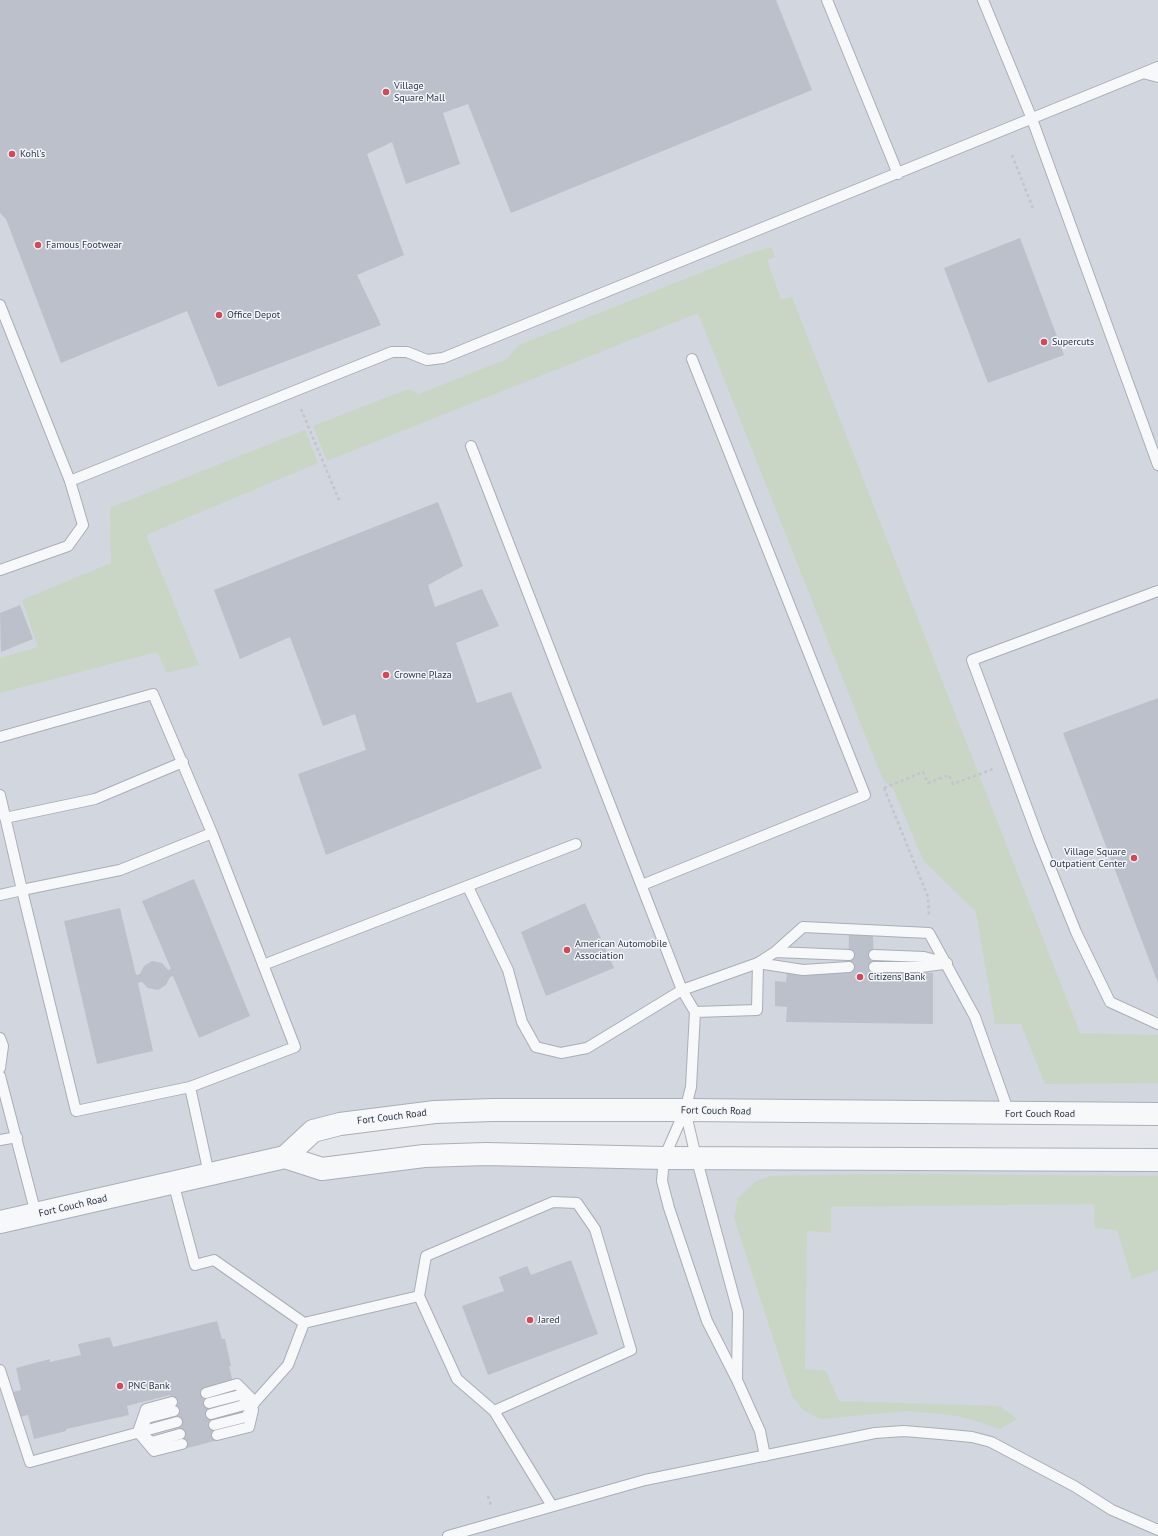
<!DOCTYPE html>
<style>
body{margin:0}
canvas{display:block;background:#e4e7ec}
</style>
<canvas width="1158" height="1536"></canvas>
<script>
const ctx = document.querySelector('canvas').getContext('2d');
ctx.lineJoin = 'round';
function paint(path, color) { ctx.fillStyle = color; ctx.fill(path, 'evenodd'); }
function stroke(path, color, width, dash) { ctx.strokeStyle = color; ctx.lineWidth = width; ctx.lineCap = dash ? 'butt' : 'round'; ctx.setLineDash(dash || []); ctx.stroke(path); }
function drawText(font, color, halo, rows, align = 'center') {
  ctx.font = font + ' "PT Sans",sans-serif'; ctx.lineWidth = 3; ctx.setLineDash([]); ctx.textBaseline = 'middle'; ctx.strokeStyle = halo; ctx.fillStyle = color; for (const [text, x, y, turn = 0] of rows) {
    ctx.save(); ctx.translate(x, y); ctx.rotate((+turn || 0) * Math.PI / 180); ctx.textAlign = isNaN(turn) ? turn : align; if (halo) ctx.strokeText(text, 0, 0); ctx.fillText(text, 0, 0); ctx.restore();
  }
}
paint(new Path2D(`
 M0,0H1158V1114L871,1112L340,1124L286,1156L386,1160H1158V1536H0Z`), '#d2d6de');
paint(new Path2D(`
 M771,247L775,257L767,260L781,299L792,297L1080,1033L1158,1035V1083L1045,1084L1021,1024H995L976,912L923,860L894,790L883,780L698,313L327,461L313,426L408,389L419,394L507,359L519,345L745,255Z
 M305,430L318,463L146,535L199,665L167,673L157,652L0,693V658L38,647L22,600L111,563L110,508Z
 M886,1174L1158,1176V1270L1132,1279L1117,1230L1095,1228L1094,1204L831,1207V1233L807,1231L805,1369L826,1371L839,1401L1000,1406L1017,1419L1000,1429L959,1416L908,1411L821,1419L803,1410L792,1396L734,1218L738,1198L755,1182L769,1176Z`), '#c9d6c5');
paint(new Path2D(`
 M0,0H776L812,90L511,213L468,104L443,113L460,164L406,184L392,142L367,154L404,255L357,275L381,325L218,387L187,311L61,363L6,219L0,213Z
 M1020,238L1064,355L988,383L944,268Z
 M438,502L463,566L428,585L435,607L482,589L499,626L456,643L477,703L511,692L542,768L326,855L298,774L366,750L355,714L323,726L290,637L240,659L214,590Z
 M20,605L33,639L1,652L0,613Z
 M1158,698V983L1063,733Z
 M194,879L250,1016L199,1038L173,976L170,977L166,985L158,990L148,988L142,982L138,983L153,1051L97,1064L64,921L120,908L136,975L140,974L144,966L152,961L162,963L168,970L171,969L142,901Z
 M585,903L614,968L546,996L521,932Z
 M849,934L873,936L874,970L933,973V1024L786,1022L787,1007L775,1006V981L786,982L787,972H848Z
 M571,1260L598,1334L488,1375L462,1306L504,1291L499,1277L527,1266L531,1275Z
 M217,1321L222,1339H225L231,1366H229L233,1383L205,1389L218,1440L184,1449L170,1395L127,1406L129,1415L66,1429V1431L34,1439L28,1415L20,1417L13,1392L21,1390L16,1368L50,1359V1362L81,1355L78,1344L110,1337L113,1347Z`), '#bbc0ca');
const service = new Path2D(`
 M827,0L898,174
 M983,0L1032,119L1158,465
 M1143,73L1158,77
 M0,305L70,481L83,525L68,546L0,570
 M471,446L682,990L695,1012L691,1087L685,1110L664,1158L662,1181L669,1208L707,1321L737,1380L760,1431L765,1456
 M70,481L392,352H407L427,360L443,358L1158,67
 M1158,591L972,660L1039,840L1076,932L1110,1002L1158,1024
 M0,737L153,694L212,833L295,1047L190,1087L209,1174
 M0,795L22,890L0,895
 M5,818L95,799L183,762
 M642,885L865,795L692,359
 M468,887L508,970L522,1022L536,1047L561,1053L587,1048L682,990L758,963L775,952L803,927L929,933L975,1017L1009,1113
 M775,952L849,955
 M874,955L924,957L947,963
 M758,963L803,970L849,967
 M263,965L576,844
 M874,967H921L943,964
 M695,1012L757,1010L758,963
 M0,1038L3,1046L0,1068
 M0,1076L36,1214
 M190,1087L76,1111L22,890L120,870L212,833
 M685,1110L696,1157L738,1312L737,1378
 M0,1140L17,1137
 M173,1182L195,1265L214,1260L304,1323L288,1365L255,1402L246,1417L214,1425
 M304,1323L419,1296
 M0,1370L30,1462L177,1422
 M206,1393L237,1384L255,1402
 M209,1403L240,1395L250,1400
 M494,1411L457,1379L419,1296L426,1256L553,1202L577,1203L595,1229L631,1350L494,1411L552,1506
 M211,1414L255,1402
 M142,1427L147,1418L174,1411
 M138,1432L154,1451L182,1444
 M138,1432L146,1409L172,1402
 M217,1435L249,1427L253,1410
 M145,1437L152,1442L180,1434
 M448,1536L645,1480L875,1433L904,1431L940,1434L972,1437L991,1442L1074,1486L1112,1510L1158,1530`);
const tertiary = new Path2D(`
 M285,1157L322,1169L424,1156L486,1154L664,1158L1158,1160
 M0,1222L285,1157L313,1131L340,1124L435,1112L492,1110H685L1158,1114`);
stroke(service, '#a9aeb7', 12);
stroke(tertiary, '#a9aeb7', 24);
stroke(new Path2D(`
 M1012,155L1034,211
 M301,409L339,500
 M884,788L928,897L929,915
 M884,788L923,772L928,783L949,775L953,784L993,769
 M488,1496L491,1505`), '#c2c5cb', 2.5, [3, 3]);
stroke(service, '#f7f8fa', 10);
stroke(tertiary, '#f7f8fa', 22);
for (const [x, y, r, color] of [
 [386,92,4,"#d1495b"],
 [12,154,4,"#d1495b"],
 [38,245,4,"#d1495b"],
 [219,315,4,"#d1495b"],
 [1044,342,4,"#d1495b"],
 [386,675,4,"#d1495b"],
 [1134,858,4,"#d1495b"],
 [567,950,4,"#d1495b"],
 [860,977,4,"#d1495b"],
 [530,1320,4,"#d1495b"],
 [120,1386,4,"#d1495b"]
]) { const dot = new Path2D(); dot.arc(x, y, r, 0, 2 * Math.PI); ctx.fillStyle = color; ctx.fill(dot); stroke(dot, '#f4f6f9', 1.5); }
drawText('10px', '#2b3445', '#f4f6f9', [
 ["Village",394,86],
 ["Square Mall",394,98],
 ["Kohl's",20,154],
 ["Famous Footwear",46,245],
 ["Office Depot",227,315],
 ["Supercuts",1052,342],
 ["Crowne Plaza",394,675],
 ["Village Square",1126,852,"right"],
 ["Outpatient Center",1126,864,"right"],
 ["American Automobile",575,944],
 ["Association",575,956],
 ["Citizens Bank",868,977],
 ["Jared",538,1320],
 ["PNC Bank",128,1386]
], 'left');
drawText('10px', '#2b3445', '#f4f6f9', [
 ["Fort Couch Road",716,1111,1],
 ["Fort Couch Road",1040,1114],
 ["Fort Couch Road",392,1117,-7],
 ["Fort Couch Road",73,1206,-13]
]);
</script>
